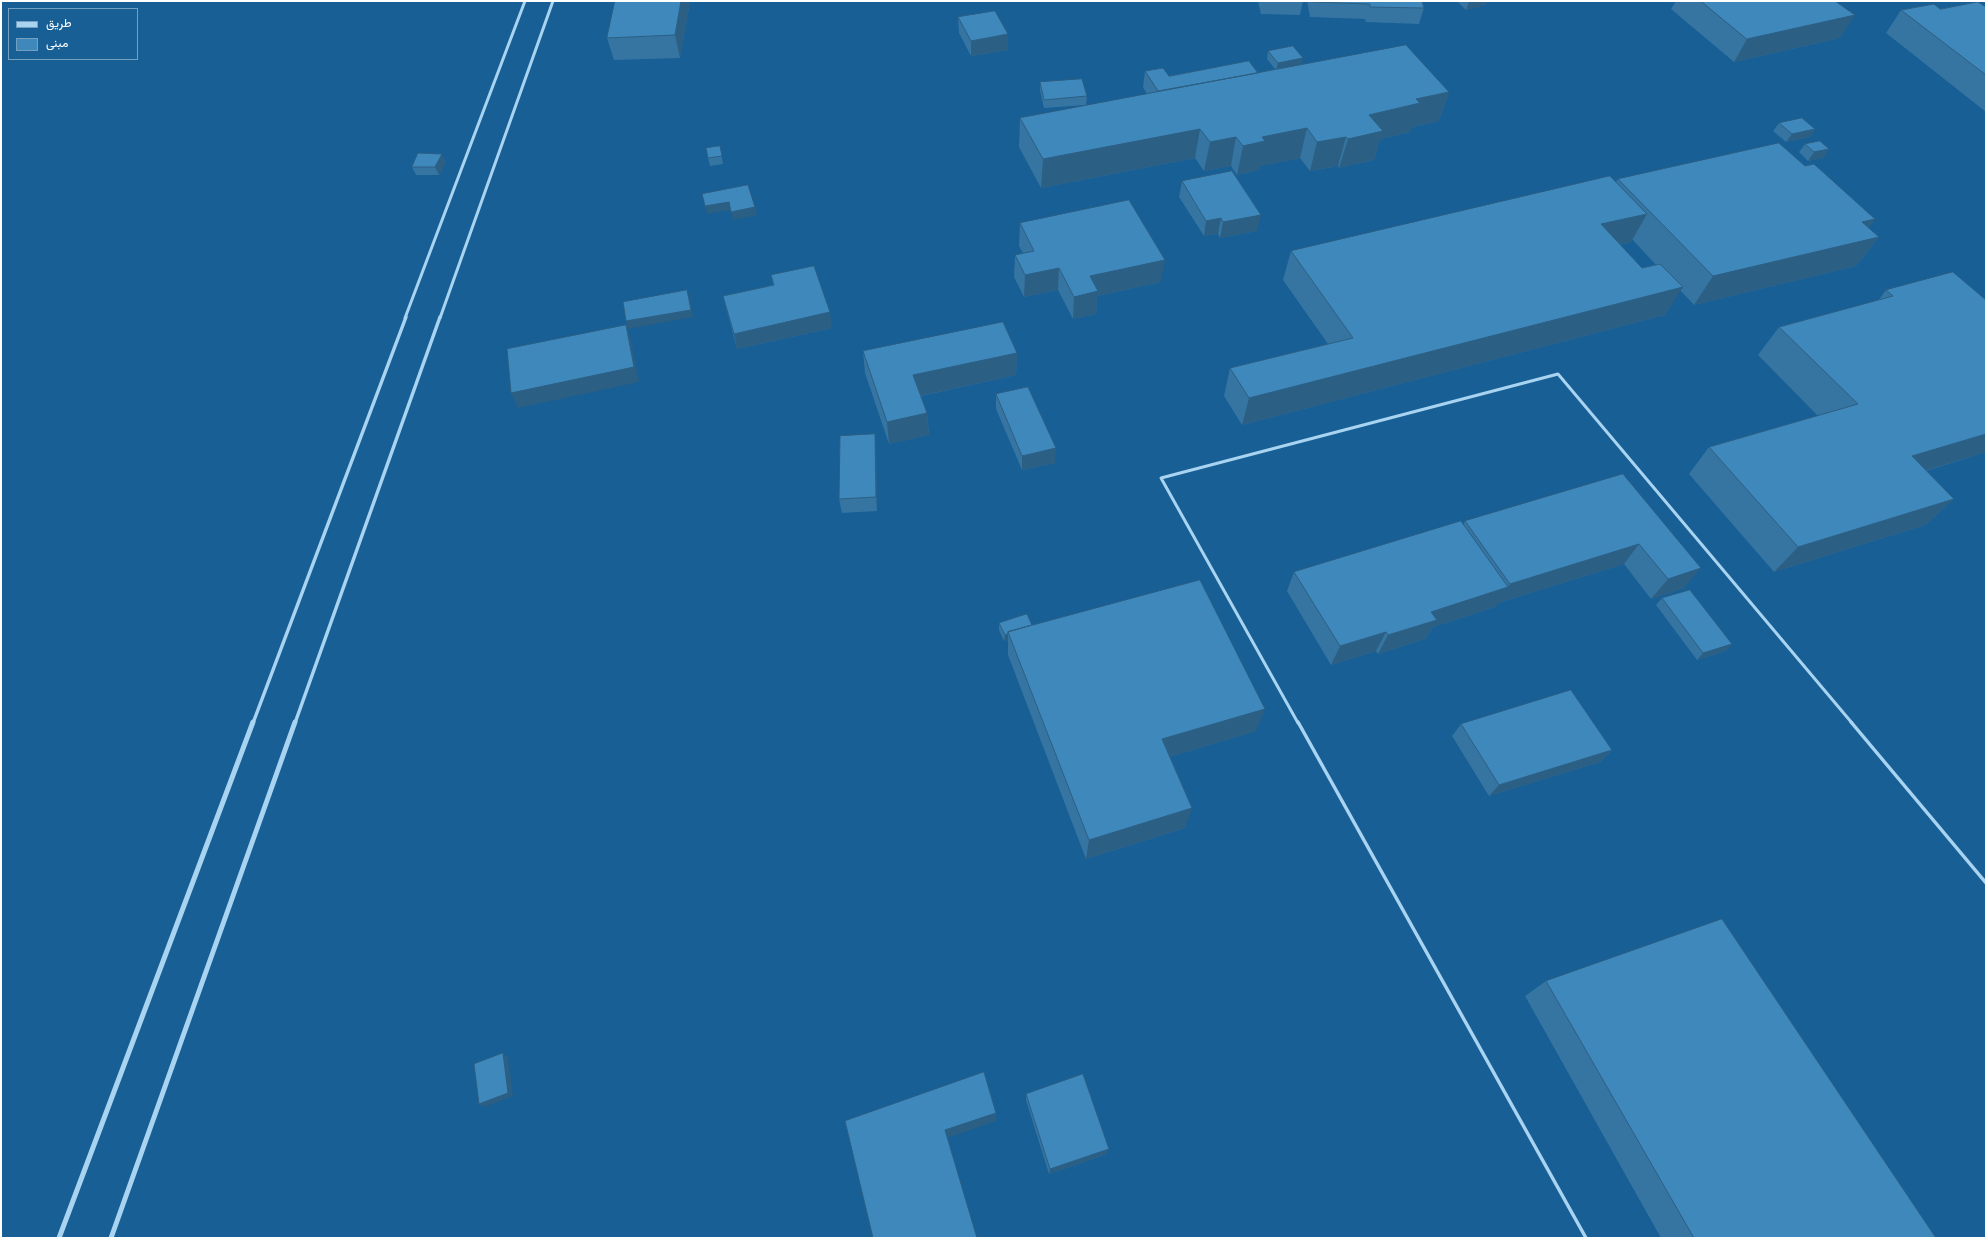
<!DOCTYPE html>
<meta charset="utf-8">
<style>
body{margin:0}
#map{position:relative;width:1987px;height:1239px;overflow:hidden;background:#175f95;font-family:Lato,Vazirmatn,sans-serif}
canvas{display:block}
.frame{position:absolute;inset:0;border:2px solid #fff;pointer-events:none}
.legend{position:absolute;left:8px;top:8px;width:130px;height:52px;box-sizing:border-box;background:#175f95;border:1px solid #749fbf;margin:0;padding:5px 7px;list-style:none;font-size:12px;color:#fff}
.legend li{display:flex;align-items:center;gap:8px;height:20px}
.legend b{width:20px;border:1px solid #749fbf}
</style>
<div id="map">
<canvas width="1987" height="1239"></canvas>
<div class="frame"></div>
<ul class="legend">
<li><b style="height:5px;background:#a8d3f1"></b>طريق</li>
<li><b style="height:11px;background:#3f88bc"></b>مبنى</li>
</ul>
</div>
<script>
const ctx = document.querySelector('canvas').getContext('2d');
ctx.lineJoin = 'round';
function stroke(path, color, width, dash) { ctx.strokeStyle = color; ctx.lineWidth = width; ctx.lineCap = dash ? 'butt' : 'round'; ctx.setLineDash(dash || []); ctx.stroke(path); }
function paint(path, color) { ctx.fillStyle = color; ctx.fill(path, 'evenodd'); }
stroke(new Path2D(`
 M1298,723L1161,478L1558,374L1852,723`), '#a8d3f1', 3);
stroke(new Path2D(`
 M1298,722L1586,1238
 M1851,722L1986,883`), '#a8d3f1', 3.5);
stroke(new Path2D(`
 M405,318L525,1
 M440,318L553,1`), '#a8d3f1', 3);
stroke(new Path2D(`
 M253,723L406,317
 M295,723L440,317`), '#a8d3f1', 3.5);
stroke(new Path2D(`
 M59,1238L253,722
 M111,1238L295,722`), '#a8d3f1', 5);
paint(new Path2D(`
 M690,1L680,58L614,60L607,38Z
 M1258,1H1303L1300,15L1261,14Z
 M1307,1H1422L1424,8L1419,24L1366,22L1365,19L1310,17Z
 M1457,1H1487L1485,5L1466,10Z
 M1676,1H1835L1840,38L1734,62L1671,9Z
 M1986,7V112L1886,33L1901,10Z
 M958,17L1008,34V50L971,56L959,33Z
 M1268,51L1301,64L1449,92L1439,121L1412,127L1410,132L1380,139L1374,160L1339,168L1338,166L1310,171L1300,158L1260,166L1259,170L1237,175L1231,166L1204,171L1195,158L1041,188L1019,147L1020,118L1147,94L1143,87L1145,71L1169,76L1258,73L1275,69L1267,59Z
 M1040,82L1087,96L1086,105L1044,108L1040,90Z
 M1779,123L1815,129L1810,137L1786,142L1773,131Z
 M1805,144L1824,158L1808,161L1799,152Z
 M720,146L723,164L710,166L708,158Z
 M446,162L439,175H416L412,167Z
 M1805,166L1875,219L1868,228L1879,237L1856,266L1694,305L1680,290L1665,315L1242,425L1224,396L1230,368L1328,344L1283,280L1291,251L1616,182L1618,179ZM1632,239L1656,265L1642,268L1620,245L1631,242Z
 M1182,181L1257,231L1220,238L1218,234L1204,236L1179,197Z
 M1020,223L1161,282L1097,296L1096,314L1073,319L1058,290L1024,297L1014,277L1015,255L1023,253L1019,246Z
 M771,275L832,328L737,349L723,296L773,285Z
 M1886,290L1986,300V452L1926,471L1954,499L1925,525L1774,572L1689,474L1709,447L1818,416L1758,355L1779,327L1878,301Z
 M863,351L1017,353L1016,375L921,396L927,413L929,435L889,444L865,373Z
 M996,394L1055,463L1022,470L996,409Z
 M876,449L877,511L842,513L839,499Z
 M1623,474L1684,588L1651,599L1624,564L1498,603L1495,607L1433,627L1425,639L1378,654L1376,651L1331,665L1287,591L1294,572L1463,525L1465,521Z
 M1662,598L1726,651L1697,660L1656,605Z
 M999,623L1032,625L1256,731L1169,757L1185,828L1086,859L1008,655V640L1004,641L999,630Z
 M1461,724L1612,750L1600,762L1489,796L1452,736Z
 M1546,981L1936,1238H1661L1525,996Z
 M1026,1094L1107,1154L1049,1174L1026,1100Z`), '#3675a2');
paint(new Path2D(`
 M681,1H690L680,58L675,35Z
 M1472,1H1487L1485,5L1466,10L1469,2Z
 M1855,15L1840,38L1734,62L1747,39Z
 M1008,34V50L971,56V41Z
 M1303,58L1301,66L1276,71L1278,63Z
 M1449,92L1439,121L1412,127L1410,132L1380,139L1374,160L1339,168L1348,139L1369,115L1416,99Z
 M1307,128L1300,158L1260,166L1259,170L1237,175L1243,146L1262,137Z
 M1200,129L1195,158L1041,188L1043,159Z
 M1815,129L1810,137L1786,142L1792,134Z
 M1236,137L1231,166L1204,171L1210,142Z
 M1346,137L1338,166L1310,171L1317,142Z
 M1829,149L1824,158L1808,161L1814,152Z
 M442,154L446,162L439,175L435,167Z
 M729,202L730,210L707,214L705,206Z
 M755,207L757,215L733,220L731,212Z
 M1647,214L1631,242L1586,253L1601,224Z
 M1261,215L1257,231L1220,238L1223,222Z
 M1221,218L1218,234L1204,236L1206,221Z
 M1875,219L1857,242L1879,237L1856,266L1694,305L1713,276L1862,222Z
 M1165,260L1161,282L1097,296L1096,314L1073,319L1074,297L1090,276Z
 M1059,268L1058,290L1024,297L1025,275Z
 M1683,287L1665,315L1242,425L1249,398Z
 M687,290L690,298L693,317L628,329L626,321Z
 M830,312L832,328L737,349L734,334Z
 M626,325L631,340L639,382L518,408L511,393Z
 M1017,353L1016,375L915,397L913,375Z
 M927,413L929,435L889,444L887,422Z
 M875,434L876,449L877,511L876,497Z
 M1986,434V452L1885,483L1912,456Z
 M1056,448L1055,463L1022,470V456Z
 M1954,499L1925,525L1774,572L1798,547Z
 M1639,544L1624,564L1498,603L1495,607L1433,627L1425,639L1378,654L1388,635L1431,612L1508,587L1510,584Z
 M1701,568L1684,588L1651,599L1668,579Z
 M1386,632L1376,651L1331,665L1340,646Z
 M1008,634V640L1004,641L1005,635Z
 M1732,644L1726,651L1697,660L1703,653Z
 M1265,709L1256,731L1156,761L1162,739Z
 M1612,750L1600,762L1489,796L1499,785Z
 M1192,808L1185,828L1086,859L1089,840Z
 M503,1053L508,1057L513,1096L485,1107L479,1104Z
 M996,1113V1121L947,1138L945,1130Z
 M1109,1149L1107,1154L1049,1174L1050,1169Z`), '#2c5f84');
const building = new Path2D(`
 M615,1H681L675,35L607,38Z
 M1313,1H1422L1424,8L1370,7V4L1313,2Z
 M1701,1H1835L1855,15L1747,39Z
 M1978,2L1986,7V75L1901,10L1934,4L1940,9Z
 M995,11L1008,34L971,41L958,17Z
 M1406,45L1449,92L1416,99L1420,103L1369,115L1383,131L1348,139L1346,137L1317,142L1307,128L1262,137L1265,141L1243,146L1236,137L1210,142L1200,129L1043,159L1020,118Z
 M1293,46L1303,58L1278,63L1268,51Z
 M1249,61L1258,73L1158,91L1145,71L1163,68L1169,76Z
 M1082,79L1087,96L1044,100L1040,82Z
 M1802,118L1815,129L1792,134L1779,123Z
 M1820,141L1829,149L1814,152L1805,144Z
 M1779,143L1805,166L1814,164L1875,219L1862,222L1879,237L1713,276L1618,179Z
 M720,146L722,156L708,158L706,148Z
 M418,153L442,154L435,167H412Z
 M1232,171L1261,215L1223,222L1221,218L1206,221L1182,181Z
 M1610,176L1647,214L1601,224L1642,268L1660,264L1683,287L1249,398L1230,368L1353,338L1291,251Z
 M748,185L755,207L731,212L729,202L705,206L702,194Z
 M1129,200L1165,260L1090,276L1098,291L1074,297L1059,268L1025,275L1015,255L1034,251L1020,223Z
 M814,266L830,312L734,334L723,296L774,285L771,275Z
 M1953,272L1986,300V434L1912,456L1954,499L1798,547L1709,447L1858,404L1779,327L1893,296L1886,290Z
 M687,290L691,310L626,321L623,302Z
 M1003,322L1017,353L913,375L927,413L887,422L863,351Z
 M626,325L634,367L511,393L507,349Z
 M1028,387L1056,448L1022,456L996,394Z
 M875,434L876,497L839,499L840,436Z
 M1623,474L1701,568L1668,579L1639,544L1510,584L1465,521Z
 M1461,521L1508,587L1431,612L1437,620L1388,635L1386,632L1340,646L1294,572Z
 M1200,580L1265,709L1162,739L1192,808L1089,840L1008,632Z
 M1690,590L1732,644L1703,653L1662,598Z
 M1027,614L1032,625L1008,632V634L1005,635L999,623Z
 M1571,690L1612,750L1499,785L1461,724Z
 M1722,919L1936,1238H1694L1546,981Z
 M503,1053L508,1093L479,1104L474,1064Z
 M984,1072L996,1113L945,1130L977,1238H873L845,1121Z
 M1083,1074L1109,1149L1050,1169L1026,1094Z`);
paint(building, '#3f88bc');
stroke(building, '#2c5f84', 1);
</script>
